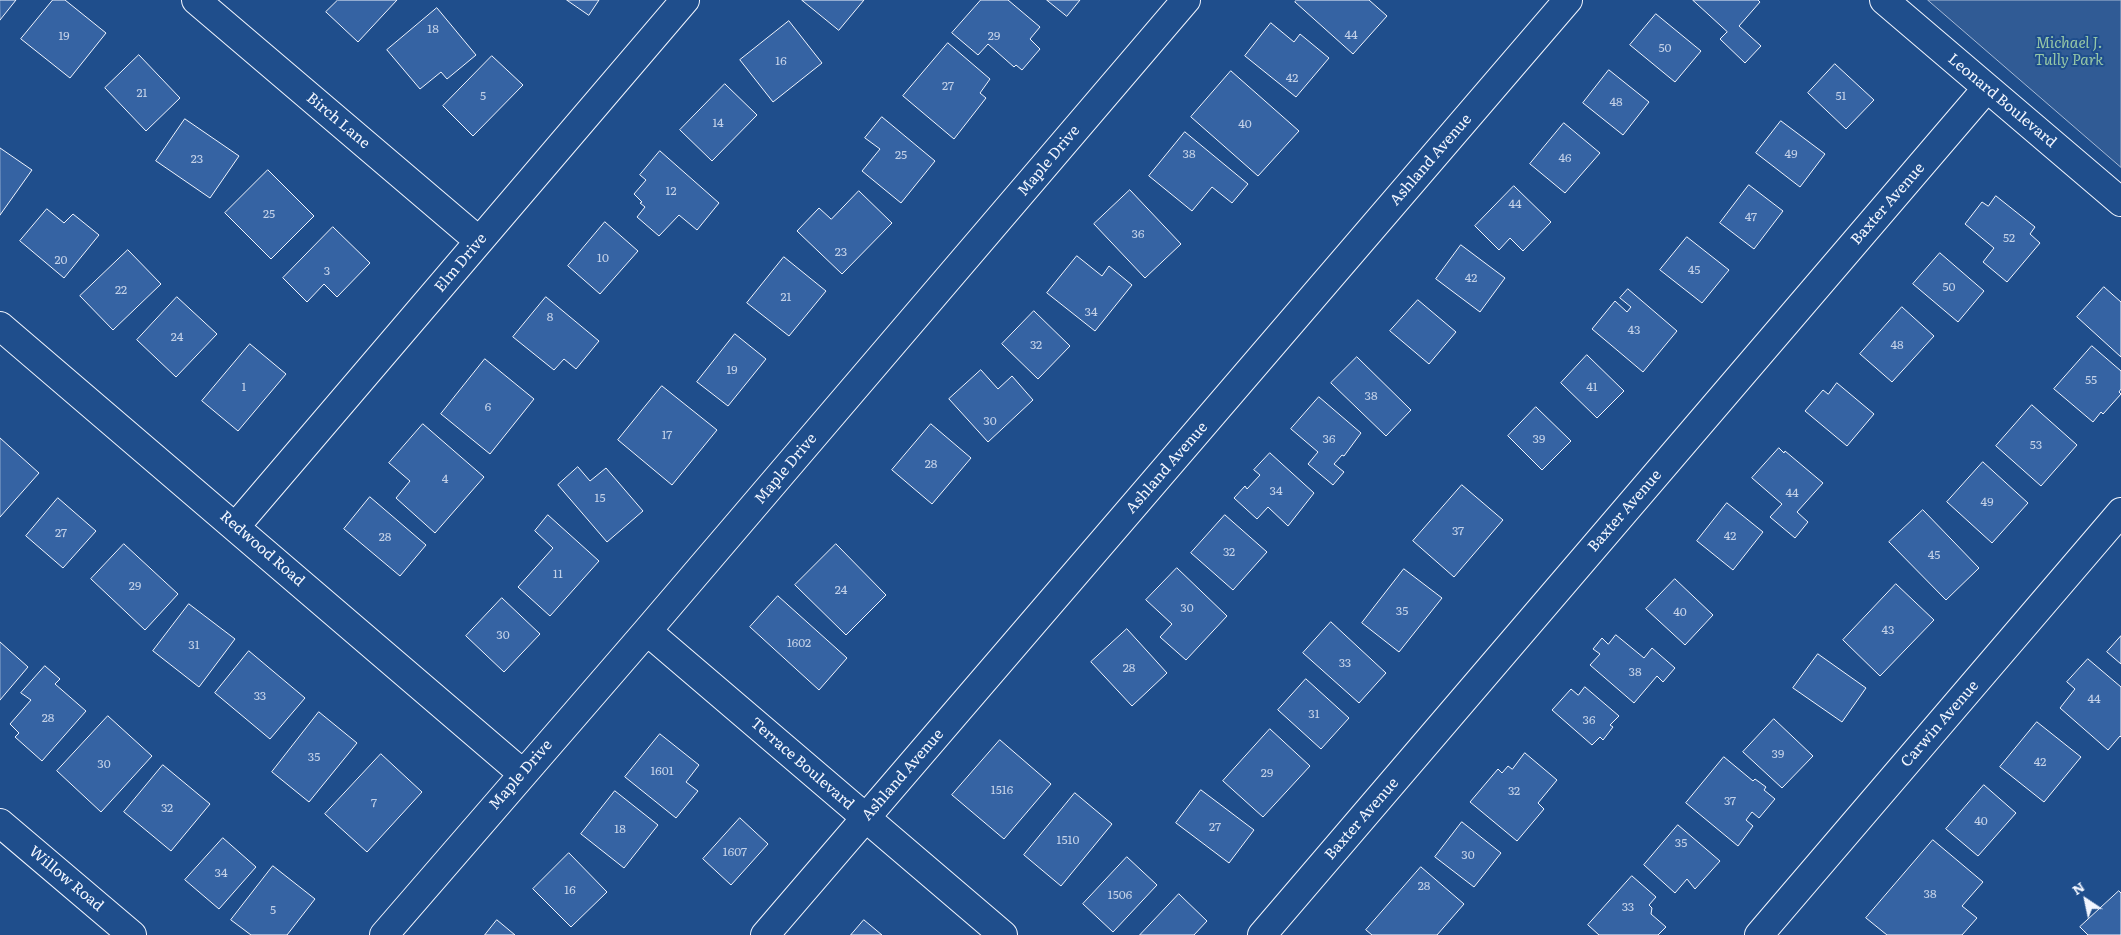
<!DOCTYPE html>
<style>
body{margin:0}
#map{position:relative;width:2121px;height:935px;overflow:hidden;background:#1f4e8c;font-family:Literata,serif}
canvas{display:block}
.north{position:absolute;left:2061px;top:875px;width:50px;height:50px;-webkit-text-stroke:4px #1f4e8c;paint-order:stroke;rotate:326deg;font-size:14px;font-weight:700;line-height:20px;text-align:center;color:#f2f6ff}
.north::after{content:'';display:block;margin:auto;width:18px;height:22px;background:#f2f6ff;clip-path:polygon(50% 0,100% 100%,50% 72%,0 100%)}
</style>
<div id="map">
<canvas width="2121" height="935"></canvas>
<div class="north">N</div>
</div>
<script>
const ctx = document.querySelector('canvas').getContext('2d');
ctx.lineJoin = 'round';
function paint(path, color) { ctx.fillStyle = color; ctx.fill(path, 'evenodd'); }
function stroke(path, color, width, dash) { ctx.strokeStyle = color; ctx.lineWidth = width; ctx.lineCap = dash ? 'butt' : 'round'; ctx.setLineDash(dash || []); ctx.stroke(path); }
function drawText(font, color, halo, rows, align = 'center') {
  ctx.font = font + ' Literata,serif'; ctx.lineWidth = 4; ctx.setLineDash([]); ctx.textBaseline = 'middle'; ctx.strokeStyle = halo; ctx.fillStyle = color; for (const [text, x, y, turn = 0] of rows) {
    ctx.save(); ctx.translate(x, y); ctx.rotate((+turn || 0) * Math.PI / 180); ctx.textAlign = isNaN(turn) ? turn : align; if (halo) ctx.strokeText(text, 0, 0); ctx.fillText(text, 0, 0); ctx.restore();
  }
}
const built = new Path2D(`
 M1928,0H2121V167Z`);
paint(built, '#305b95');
stroke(built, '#a8bbd7', 1);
const building = new Path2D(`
 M0,0H16L0,20Z
 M53,0H65L106,33L70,78L21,39Z
 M338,0H397L358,42L326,12Z
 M567,0H599L589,15Z
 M802,0H864L839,30Z
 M981,0H1008L1040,27L1030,39L1040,49L1022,70L1016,65L1014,67L988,44L978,55L952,33Z
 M1047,0H1080L1067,16Z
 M1297,0H1369L1387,16L1353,54L1295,2Z
 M1693,0H1758L1760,2L1739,26L1761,46L1745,63L1720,39L1727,32Z
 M437,8L476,55L447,79L441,72L420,89L387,50Z
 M1656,14L1701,51L1675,82L1630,45Z
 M789,21L822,63L773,102L740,60Z
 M1271,23L1294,42L1300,34L1329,58L1296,97L1245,56Z
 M948,43L990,79L980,93L986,98L954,139L903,96Z
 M139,55L180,98L146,131L105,88Z
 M492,56L523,85L473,136L443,106Z
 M1835,64L1874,100L1846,129L1808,93Z
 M1609,70L1649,102L1623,135L1583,103Z
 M1231,71L1299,131L1258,176L1191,117Z
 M725,84L757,115L712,161L680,130Z
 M882,117L935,161L901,203L862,171L880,149L865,138Z
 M185,119L239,156L210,198L156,161Z
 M1781,121L1825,154L1800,187L1756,153Z
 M1564,123L1600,153L1565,193L1530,164Z
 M1185,132L1248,184L1232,203L1212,187L1192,211L1149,176Z
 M0,148L32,170L0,215Z
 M660,151L719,203L697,230L679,215L659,236L637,217L645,207L640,203L642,202L634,194L646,180L640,175Z
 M268,170L314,216L271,259L225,213Z
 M1749,185L1783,211L1754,249L1720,223Z
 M1514,186L1551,222L1523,251L1510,238L1499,250L1475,226Z
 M1130,190L1181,244L1145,278L1094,224Z
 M859,191L892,223L842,274L797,231L819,208L831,219Z
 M1996,196L2035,227L2030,234L2040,243L2007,282L1983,262L1994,248L1965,224L1982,202L1988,206Z
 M47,209L64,223L73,214L99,235L64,278L20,241Z
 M605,222L638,251L600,294L568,266Z
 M333,227L370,263L337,297L324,284L307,302L283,278Z
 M1687,237L1729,270L1702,303L1660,270Z
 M1461,245L1505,278L1480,312L1436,279Z
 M128,250L161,284L113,330L80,296Z
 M1940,253L1984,291L1958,322L1913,284Z
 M1077,256L1102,276L1109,266L1132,285L1095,331L1047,293Z
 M784,257L826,291L789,336L747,303Z
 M2104,287L2121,302V357L2077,317Z
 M1628,289L1677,331L1643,372L1592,329L1615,301L1627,312L1631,307L1620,298Z
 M177,297L217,334L176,377L137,340Z
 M546,297L599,341L576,369L564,359L554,370L513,337Z
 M1418,300L1456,332L1429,364L1390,331Z
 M1902,307L1934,336L1892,382L1860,354Z
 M1034,311L1070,346L1038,379L1002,344Z
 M735,334L766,359L728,406L697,382Z
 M250,344L286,374L238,431L202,401Z
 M2092,346L2121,371V389L2119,392L2121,394L2103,414L2101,412L2093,422L2054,389Z
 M1587,355L1624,391L1597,418L1561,383Z
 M1357,357L1411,410L1386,436L1331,383Z
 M485,359L534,399L490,454L441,414Z
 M981,370L998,389L1012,376L1033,400L988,442L949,399Z
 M1837,383L1874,414L1847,446L1805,411L1823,390L1828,394Z
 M662,386L717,430L672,485L618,440Z
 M1319,397L1361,433L1344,456L1342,455L1334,464L1344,472L1333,485L1308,464L1318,452L1291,429Z
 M2032,405L2077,445L2041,486L1996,446Z
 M1536,407L1571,441L1542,470L1508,436Z
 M423,424L484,477L435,533L396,498L410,481L389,463Z
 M931,424L971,458L932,504L892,470Z
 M0,438L39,473L0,517Z
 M1779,448L1784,453L1785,451L1823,483L1797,512L1808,522L1795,538L1770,517L1782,504L1752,478Z
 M1270,453L1314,493L1288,526L1268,507L1257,519L1234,498L1245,486L1247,489L1260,475L1254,470Z
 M1983,462L2028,503L1992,543L1947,502Z
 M578,467L590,481L606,468L643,511L607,542L558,485Z
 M1462,485L1503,520L1454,577L1413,541Z
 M370,497L426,545L400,576L344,529Z
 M58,498L96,531L63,568L26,536Z
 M1727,503L1763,532L1733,570L1697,541Z
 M1923,510L1979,568L1946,600L1889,542Z
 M548,515L599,561L550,616L518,587L553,548L535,531Z
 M1225,515L1267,552L1233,590L1191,553Z
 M124,544L178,594L145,630L91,579Z
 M836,544L886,595L846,635L795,585Z
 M1177,568L1227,616L1186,660L1160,637L1172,624L1146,600Z
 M1404,569L1442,598L1399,652L1362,623Z
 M1675,579L1713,615L1685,645L1646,609Z
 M1896,584L1934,620L1880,676L1843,640Z
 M778,596L847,658L819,690L750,627Z
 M502,598L540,634L504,672L466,636Z
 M189,604L235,639L199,687L153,651Z
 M1331,622L1386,673L1359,703L1303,653Z
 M1127,629L1167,673L1132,706L1091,662Z
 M1616,635L1644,658L1652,648L1675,668L1663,682L1657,676L1634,703L1590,665L1600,654L1593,649L1602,638L1608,644Z
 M2121,636V664L2107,652Z
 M0,642L28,667L0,700Z
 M249,651L305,698L270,739L215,693Z
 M1818,654L1866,688L1842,722L1793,688Z
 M2088,659L2121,687V737L2120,736L2108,750L2060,708L2075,689L2067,682Z
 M45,666L60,679L55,684L86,711L42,761L15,737L19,733L10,724L31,700L21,693Z
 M1306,679L1349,718L1321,749L1278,710Z
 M1585,687L1619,716L1610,725L1613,727L1603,740L1600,737L1592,745L1552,710L1571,689L1578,695Z
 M319,712L357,743L309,802L272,772Z
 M108,716L152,756L101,812L57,771Z
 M1774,719L1813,756L1782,788L1743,752Z
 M2037,722L2081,757L2044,802L2000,767Z
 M1270,729L1310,766L1263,817L1223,781Z
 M660,734L699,765L686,782L698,791L676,818L625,777Z
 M1000,740L1051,784L1004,839L952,795Z
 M1525,753L1557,780L1538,803L1544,809L1517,841L1470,802L1498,769L1502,773L1508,766L1512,769Z
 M381,754L422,792L367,852L325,814Z
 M1724,757L1753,781L1755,779L1766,787L1764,790L1775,799L1759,818L1752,812L1746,820L1753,826L1738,846L1686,803Z
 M163,765L210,804L171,851L124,812Z
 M1984,785L2016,813L1978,856L1946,829Z
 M1201,790L1254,830L1229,863L1176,823Z
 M615,791L658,825L624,868L581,834Z
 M1075,793L1112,824L1061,886L1024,855Z
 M740,818L768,844L731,885L703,859Z
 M1462,822L1501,853L1474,887L1435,857Z
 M1678,825L1720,861L1695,889L1687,879L1675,893L1644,865Z
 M223,838L256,867L219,909L185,880Z
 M1933,840L1983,882L1962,906L1977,918L1962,935H1887L1866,918Z
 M569,853L607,892L571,927L533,889Z
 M1127,857L1157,885L1113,932L1083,904Z
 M273,866L315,899L287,935H251L231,920Z
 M1421,867L1464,904L1437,935H1372L1366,930Z
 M1632,876L1656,897L1649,905L1652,908L1651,914L1666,927L1658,935H1599L1588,925Z
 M2119,891L2121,893V935H2088L2080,927Z
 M1179,894L1207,921L1194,935H1140Z
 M497,920L515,935H485Z
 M864,920L882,935H851Z`);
paint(building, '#3563a3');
stroke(building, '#f2f6ff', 1);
const minor = new Path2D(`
 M196,0L479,241
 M1884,0L2121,202
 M0,326L522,773
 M236,526L685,0
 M647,631L1003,935
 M0,823L132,935
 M384,935L647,631L1186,0
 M765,935L1568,0
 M1262,935L1987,88
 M1759,935L2121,512`);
stroke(minor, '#f2f6ff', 30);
stroke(minor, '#1f4e8c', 28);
drawText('12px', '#c3d1e8', null, [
 ["18",433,29],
 ["44",1351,35],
 ["19",64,36],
 ["29",994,36],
 ["50",1665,48],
 ["16",781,61],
 ["42",1292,78],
 ["27",948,86],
 ["21",142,93],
 ["5",483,96],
 ["51",1841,96],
 ["48",1616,102],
 ["14",718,123],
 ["40",1245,124],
 ["38",1189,154],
 ["49",1791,154],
 ["25",901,155],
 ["46",1565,158],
 ["23",197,159],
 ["12",671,191],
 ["44",1515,204],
 ["25",269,214],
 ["47",1751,217],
 ["36",1138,234],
 ["52",2009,238],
 ["23",841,252],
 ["10",603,258],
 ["20",61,260],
 ["45",1694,270],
 ["3",327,271],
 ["42",1471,278],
 ["50",1949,287],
 ["22",121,290],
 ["21",786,297],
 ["34",1091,312],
 ["8",550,317],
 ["43",1634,330],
 ["24",177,337],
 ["32",1036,345],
 ["48",1897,345],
 ["19",732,370],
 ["55",2091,380],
 ["1",244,387],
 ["41",1592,387],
 ["38",1371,396],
 ["6",488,407],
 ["30",990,421],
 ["17",667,435],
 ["36",1329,439],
 ["39",1539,439],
 ["53",2036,445],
 ["28",931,464],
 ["4",445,479],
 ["34",1276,491],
 ["44",1792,493],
 ["15",600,498],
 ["49",1987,502],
 ["37",1458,531],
 ["27",61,533],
 ["42",1730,536],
 ["28",385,537],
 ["32",1229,552],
 ["45",1934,555],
 ["11",558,574],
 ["29",135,586],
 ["24",841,590],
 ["30",1187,608],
 ["35",1402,611],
 ["40",1680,612],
 ["43",1888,630],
 ["30",503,635],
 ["1602",799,643],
 ["31",194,645],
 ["33",1345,663],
 ["28",1129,668],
 ["38",1635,672],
 ["33",260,696],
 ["44",2094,699],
 ["31",1314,714],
 ["28",48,718],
 ["36",1589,720],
 ["39",1778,754],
 ["35",314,757],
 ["42",2040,762],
 ["30",104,764],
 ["1601",662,771],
 ["29",1267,773],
 ["1516",1002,790],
 ["32",1514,791],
 ["37",1730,801],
 ["7",374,803],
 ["32",167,808],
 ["40",1981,821],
 ["27",1215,827],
 ["18",620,829],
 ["1510",1068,840],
 ["35",1681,843],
 ["1607",735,852],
 ["30",1468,855],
 ["34",221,873],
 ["28",1424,886],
 ["16",570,890],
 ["38",1930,894],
 ["1506",1120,895],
 ["33",1628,907],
 ["5",273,910]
]);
drawText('italic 15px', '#97c8a6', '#1f4e8c', [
 ["Michael J.",2069,44],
 ["Tully Park",2069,61]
]);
drawText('15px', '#f2f6ff', '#1f4e8c', [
 ["Leonard Boulevard",2002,101,40],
 ["Birch Lane",338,121,40],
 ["Ashland Avenue",1431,160,-49],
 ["Maple Drive",1049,161,-50],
 ["Baxter Avenue",1888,204,-49],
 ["Elm Drive",461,263,-50],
 ["Ashland Avenue",1167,468,-49],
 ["Maple Drive",786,469,-50],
 ["Baxter Avenue",1625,511,-49],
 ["Redwood Road",262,549,41],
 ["Carwin Avenue",1940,724,-49],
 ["Terrace Boulevard",802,764,41],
 ["Maple Drive",521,775,-49],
 ["Ashland Avenue",903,775,-49],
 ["Baxter Avenue",1362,819,-49],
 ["Willow Road",66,879,40]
]);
</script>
